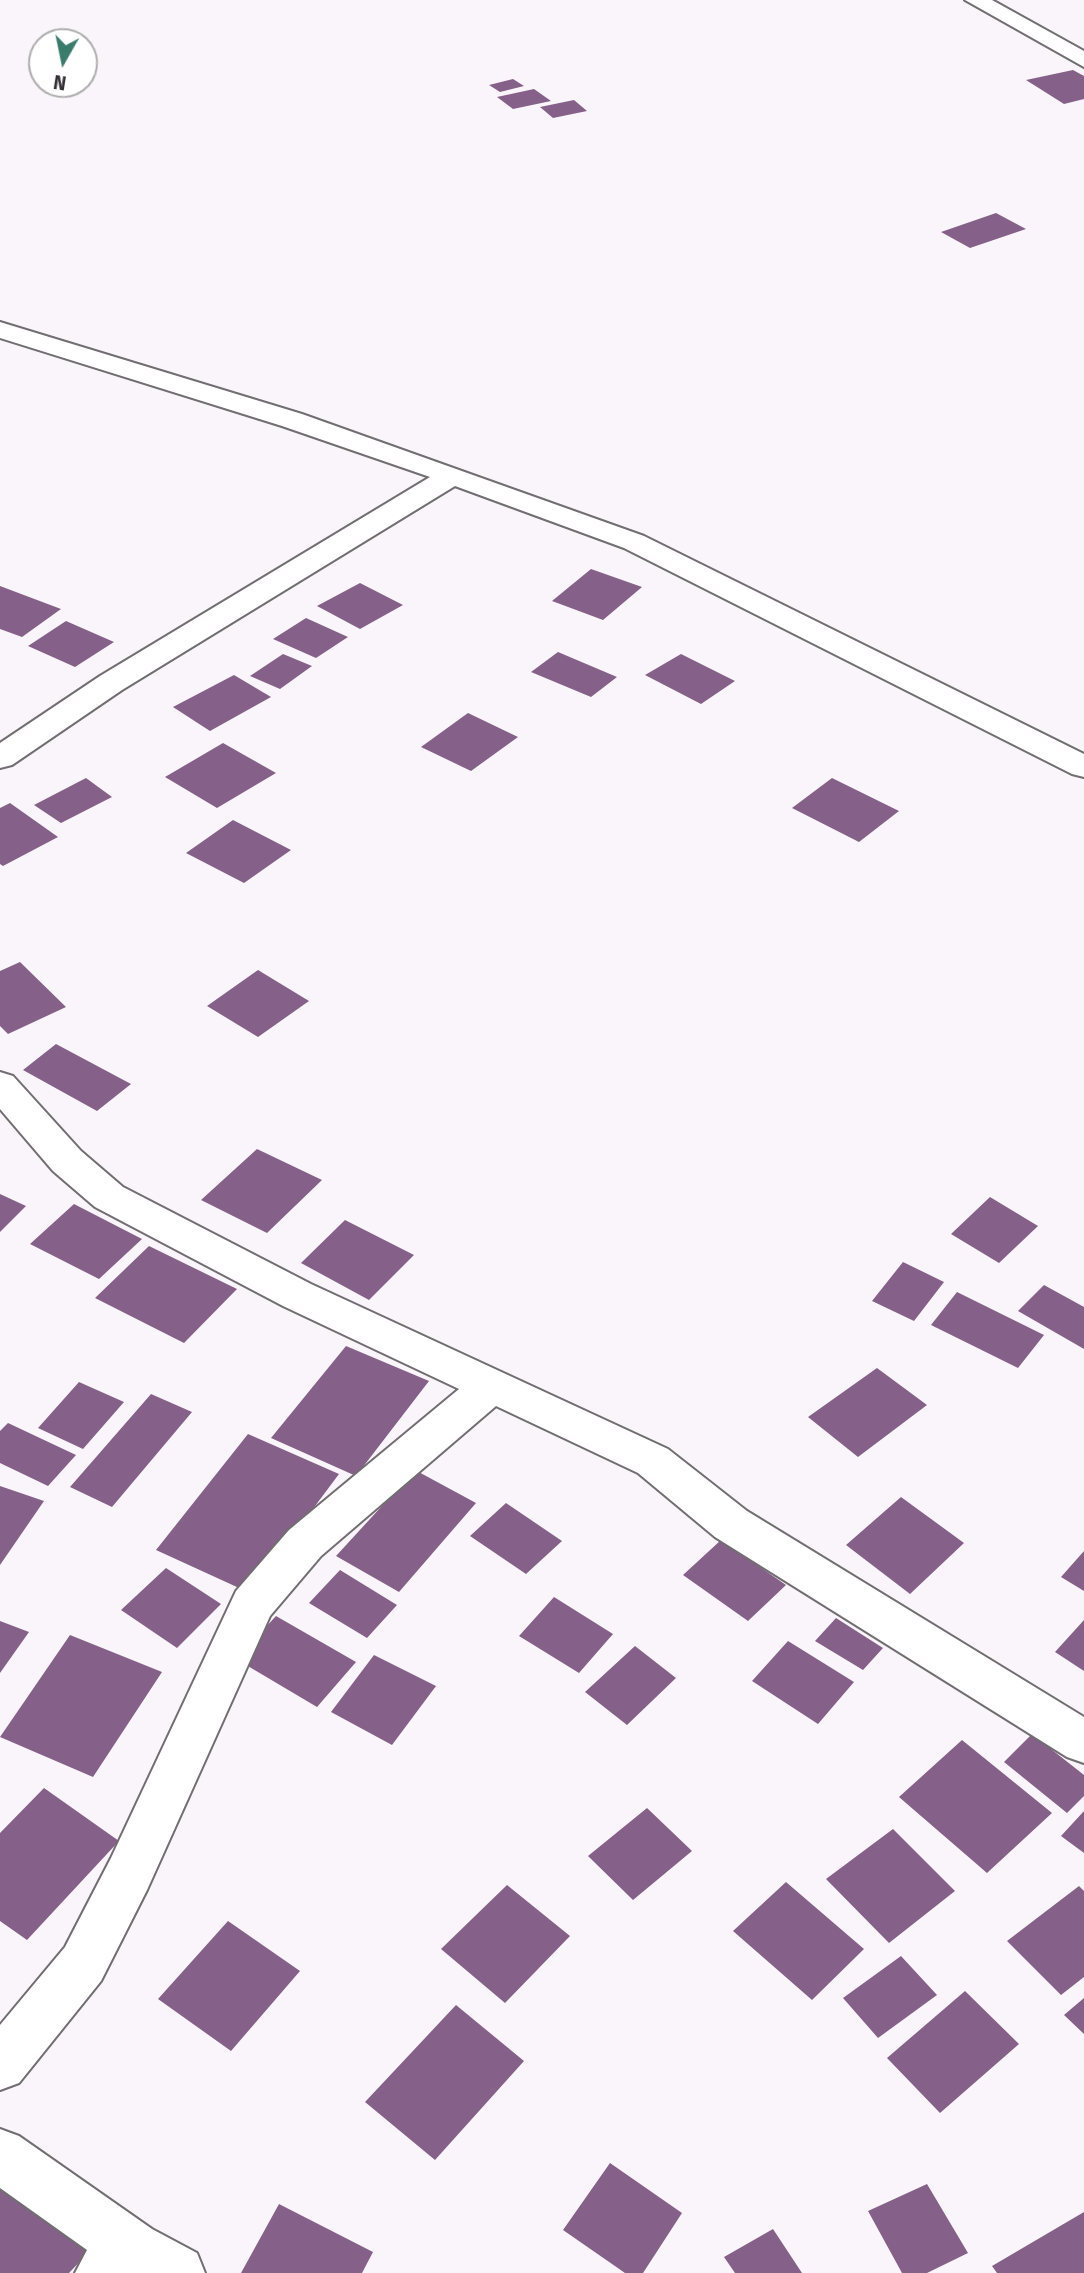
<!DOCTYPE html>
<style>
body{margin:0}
#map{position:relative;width:1084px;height:2273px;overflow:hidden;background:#faf5fa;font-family:"Fira Sans",sans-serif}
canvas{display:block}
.north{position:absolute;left:28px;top:28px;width:70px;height:70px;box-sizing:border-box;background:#fff;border:2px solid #adadad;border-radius:50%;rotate:189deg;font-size:19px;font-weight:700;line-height:28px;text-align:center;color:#333133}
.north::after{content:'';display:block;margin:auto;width:24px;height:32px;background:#3a7c6c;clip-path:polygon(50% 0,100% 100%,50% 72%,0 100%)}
</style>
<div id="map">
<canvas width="1084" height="2273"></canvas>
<div class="north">N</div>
</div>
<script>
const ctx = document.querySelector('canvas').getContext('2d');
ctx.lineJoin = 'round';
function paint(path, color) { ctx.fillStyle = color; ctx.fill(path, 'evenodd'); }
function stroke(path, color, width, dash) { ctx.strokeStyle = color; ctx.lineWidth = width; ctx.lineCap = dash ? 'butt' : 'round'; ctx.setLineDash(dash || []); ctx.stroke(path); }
paint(new Path2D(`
 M1073,70L1084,76V99L1064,104L1026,80Z
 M513,79L524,86L500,92L489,85Z
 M534,89L551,101L513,109L497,97Z
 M574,100L587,111L553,118L540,107Z
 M996,213L1026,229L970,248L941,232Z
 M591,569L642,587L603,620L552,601Z
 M360,583L403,605L360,629L317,606Z
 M0,586L61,609L22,637L0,629Z
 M306,618L348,637L316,658L273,639Z
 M66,621L114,642L75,667L28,646Z
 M558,652L617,677L591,697L531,672Z
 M283,654L312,666L280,689L250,676Z
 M681,654L735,681L701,704L645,675Z
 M234,675L271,697L210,731L173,707Z
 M468,713L518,737L471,771L421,747Z
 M223,743L276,773L217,808L165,777Z
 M86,778L112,797L61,823L34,805Z
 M832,778L899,811L859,842L792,808Z
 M10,803L58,837L3,866L0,864V808Z
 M233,820L291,850L244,883L186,853Z
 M20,962L66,1007L8,1034L0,1026V971Z
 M258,970L309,1001L258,1037L207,1006Z
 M56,1044L131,1084L97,1111L23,1070Z
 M257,1149L322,1180L267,1233L201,1200Z
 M0,1194L26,1206L0,1232Z
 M990,1197L1038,1226L999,1263L951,1234Z
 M74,1204L142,1239L99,1279L30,1244Z
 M345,1220L414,1255L369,1300L301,1263Z
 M149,1246L237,1289L184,1343L95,1298Z
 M903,1262L944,1282L914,1321L872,1301Z
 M1044,1285L1084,1307V1349L1018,1311Z
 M957,1292L1044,1335L1018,1368L931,1325Z
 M346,1346L429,1381L356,1476L271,1438Z
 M877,1368L927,1405L858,1457L808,1417Z
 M79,1382L124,1402L83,1449L38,1428Z
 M151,1394L192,1412L112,1507L70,1487Z
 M8,1423L76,1455L48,1486L0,1463V1431Z
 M248,1434L339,1474L250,1593L156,1550Z
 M415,1470L476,1503L399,1592L336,1556Z
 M0,1486L44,1501L0,1565Z
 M901,1497L964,1543L910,1594L846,1545Z
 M506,1503L562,1541L526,1574L470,1536Z
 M721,1540L786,1585L748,1621L683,1575Z
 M1084,1551V1591L1061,1577Z
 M166,1568L221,1604L177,1648L121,1610Z
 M340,1570L397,1605L367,1638L309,1603Z
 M554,1597L613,1634L579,1673L519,1636Z
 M276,1616L356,1662L317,1707L236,1659Z
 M836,1618L883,1648L863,1670L815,1641Z
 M1084,1620V1671L1055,1652Z
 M0,1621L29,1632L0,1673Z
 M70,1635L162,1672L93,1777L0,1737Z
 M788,1641L854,1682L818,1724L752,1681Z
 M635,1646L676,1678L627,1725L585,1692Z
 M374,1655L436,1686L392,1745L331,1712Z
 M1032,1734L1084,1775V1796L1067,1813L1004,1762Z
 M962,1740L1052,1813L987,1873L899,1797Z
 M44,1788L119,1841L27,1940L0,1921V1833Z
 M647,1808L692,1851L633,1900L588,1856Z
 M1084,1811V1853L1061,1836Z
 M893,1829L955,1891L889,1943L826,1879Z
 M786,1882L864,1949L812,2000L733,1931Z
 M507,1885L570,1936L505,2003L441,1949Z
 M1079,1886L1084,1891V1977L1061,1995L1007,1941Z
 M228,1921L300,1971L231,2051L158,1999Z
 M901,1956L937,1995L878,2038L843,1998Z
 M965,1991L1019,2044L940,2113L887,2058Z
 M1084,1998V2034L1064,2015Z
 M456,2005L524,2061L435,2160L365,2102Z
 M610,2163L682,2213L643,2273H625L563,2230Z
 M0,2178L88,2253L69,2273H0Z
 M927,2184L968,2253L927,2273H902L868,2211Z
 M279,2204L373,2252L362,2273H241Z
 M1084,2212V2273H997L992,2266Z
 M773,2229L802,2273H735L724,2257Z`), '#856088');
const street = new Path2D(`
 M965,0H992L1084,51V67Z
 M0,322L302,414L644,536L1084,754V777L1072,774L624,548L455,486L122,690L12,765L0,768V743L100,676L430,477L282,426L0,338Z
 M0,1072L13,1076L81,1151L123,1187L311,1284L668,1449L747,1511L1084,1717V1763L1067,1757L715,1537L638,1473L496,1406L321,1556L270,1616L147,1890L101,1981L19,2083L0,2090V2025L65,1947L111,1858L236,1591L289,1530L459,1389L283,1306L95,1207L53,1171L0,1109Z
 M0,2129L19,2136L152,2229L197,2253L205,2273H75L87,2250L0,2188Z`);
stroke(street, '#716d71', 4);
paint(street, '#fff');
</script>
